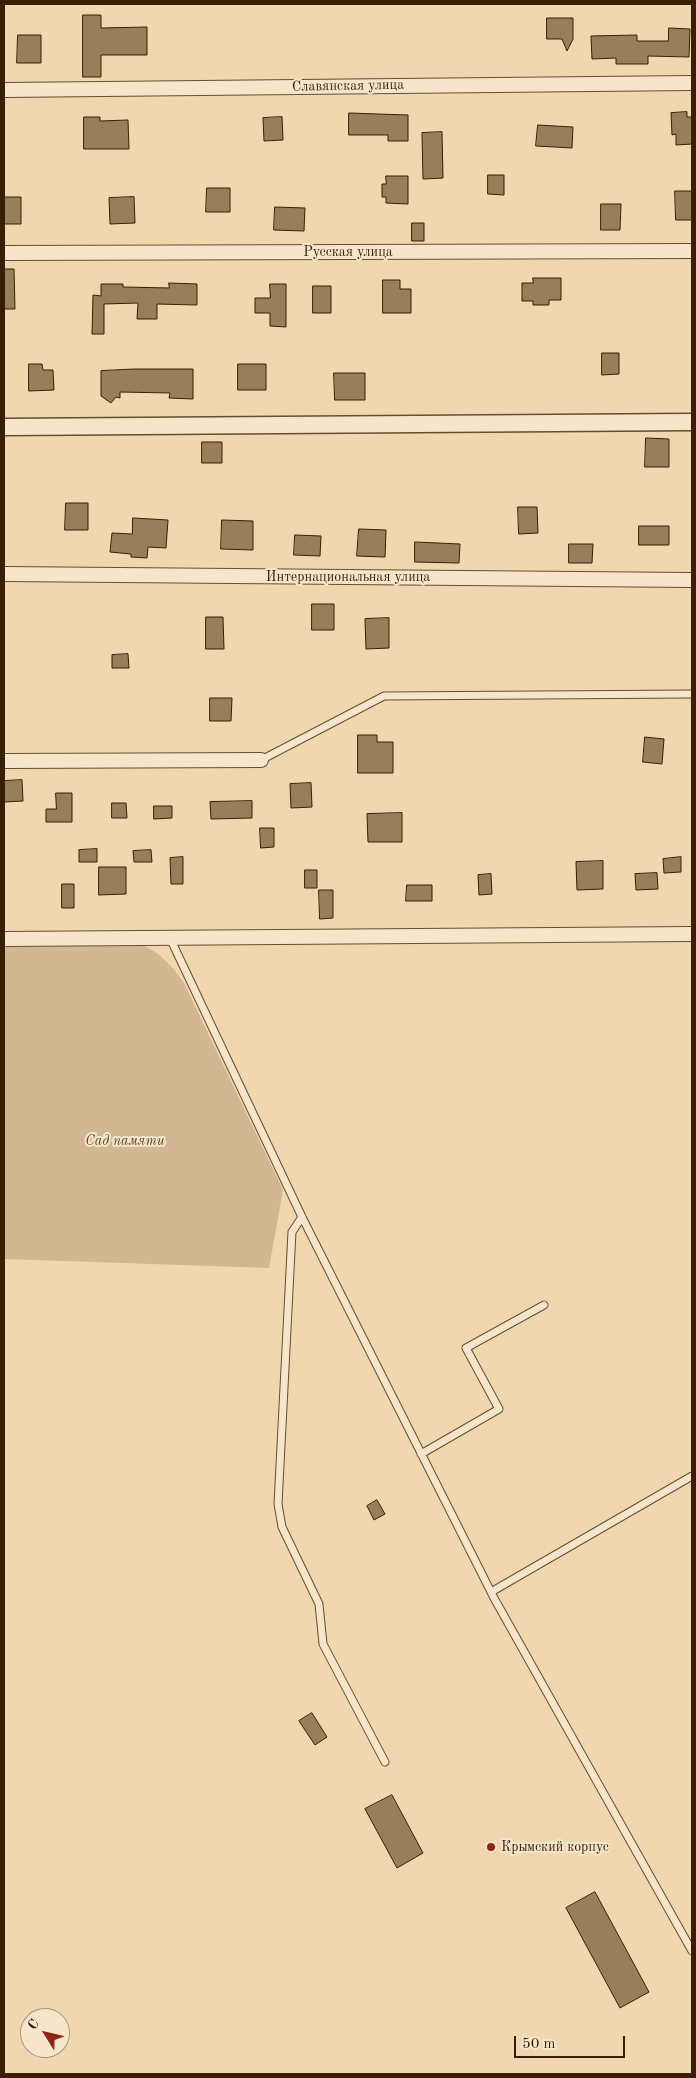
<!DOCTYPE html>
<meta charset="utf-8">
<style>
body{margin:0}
#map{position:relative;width:696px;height:2078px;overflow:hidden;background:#f1d7af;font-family:"Old Standard TT",serif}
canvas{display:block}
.frame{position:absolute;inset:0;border:5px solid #371f03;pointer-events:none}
.north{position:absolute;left:20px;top:2008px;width:50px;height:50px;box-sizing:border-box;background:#f6e5cb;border:1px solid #aa967b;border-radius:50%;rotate:306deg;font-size:14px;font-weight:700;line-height:20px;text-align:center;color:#371f03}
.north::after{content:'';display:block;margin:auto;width:18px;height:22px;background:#8f2418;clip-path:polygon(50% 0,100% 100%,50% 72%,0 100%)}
.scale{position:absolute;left:514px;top:2036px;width:111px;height:22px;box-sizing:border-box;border:2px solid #371f03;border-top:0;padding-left:6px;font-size:15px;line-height:18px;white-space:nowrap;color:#371f03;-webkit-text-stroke:4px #f6e5cb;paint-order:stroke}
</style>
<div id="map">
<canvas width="696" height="2078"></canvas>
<div class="frame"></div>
<div class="north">С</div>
<div class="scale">50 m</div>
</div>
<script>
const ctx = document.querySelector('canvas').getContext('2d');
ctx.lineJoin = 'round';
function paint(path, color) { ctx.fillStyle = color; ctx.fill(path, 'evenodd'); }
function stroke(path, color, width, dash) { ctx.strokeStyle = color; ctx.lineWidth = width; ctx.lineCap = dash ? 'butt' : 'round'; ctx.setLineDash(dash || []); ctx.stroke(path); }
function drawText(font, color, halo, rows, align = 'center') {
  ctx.font = font + ' "Old Standard TT",serif'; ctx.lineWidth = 4; ctx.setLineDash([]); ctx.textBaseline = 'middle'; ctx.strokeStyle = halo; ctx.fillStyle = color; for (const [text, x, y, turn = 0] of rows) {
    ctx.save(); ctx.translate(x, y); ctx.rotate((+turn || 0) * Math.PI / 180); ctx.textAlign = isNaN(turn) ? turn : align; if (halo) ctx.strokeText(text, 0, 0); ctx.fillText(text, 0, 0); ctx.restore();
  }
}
paint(new Path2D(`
 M142,945C161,953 172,966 184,983L283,1190L269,1268L4,1259V947Z`), '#d1b892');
const building = new Path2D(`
 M83,15H101V28L147,27V55H101V77H83Z
 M547,18H573V39L567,51L562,39H547Z
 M669,28L690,29L689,57L648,56V64H616V58L592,59L591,36L637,35V41H668Z
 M18,35H41V63H17Z
 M687,112V117H692V144L676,145V134L672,135L671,113Z
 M349,113L408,115V141H388V135H349Z
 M84,117H100V121L128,120L129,149H84Z
 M282,117L283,140L264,141L263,118Z
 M538,125L573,127L572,148L536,146Z
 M442,132L443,178L423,179L422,133Z
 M488,175H504V195L488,194Z
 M386,176H408V204L386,203V197H382V184H386Z
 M207,188H230V212H206Z
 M675,191H692V220H676Z
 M4,197H21V224H4Z
 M134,197L135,223L110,224L109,198Z
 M601,204H621L620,230H601Z
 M275,207L305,208L304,231L274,230Z
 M412,223H424V241H412Z
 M4,269H14L15,309H4Z
 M533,278H561V300H549V305H533V301H522V283H533Z
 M383,280H400V289H411V313H383Z
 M169,283L197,284V305L157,304V319H137L138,303L104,304V334H92L93,295L101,296V284H123V287L169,288Z
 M270,284H286V327L270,326V313H255V298H270Z
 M313,286H331V313H313Z
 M602,353H619V374L602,375Z
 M29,364H42L43,370H53L54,390L29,391Z
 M238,364H266V390H238Z
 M134,369H193V399L169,398L170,393L120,392V398L116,397L111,403L101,396V371Z
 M334,373H365V400H335Z
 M646,438L669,439V467H645Z
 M202,442H222V463H202Z
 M66,503H88V530H65Z
 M518,507H537L538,533L519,534Z
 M133,518L168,520L166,548L148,547L147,558L131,557V554L110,552L112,533L132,534Z
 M222,520L253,521V550L221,549Z
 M639,526H669V545H639Z
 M359,529L386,530L385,557L357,556Z
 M295,535L321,536L320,556L294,555Z
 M415,542L460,544L459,563L415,562Z
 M569,544H593L592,563H569Z
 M312,604H334V630H312Z
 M206,617H223L224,649H206Z
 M389,618V648L366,649L365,619Z
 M128,654L129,668H112V655Z
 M210,698H232L231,721H210Z
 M358,735H377V742H393V773H358Z
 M645,737L664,739L662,764L643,762Z
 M22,780L23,801L4,802V781Z
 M311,783L312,807L291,808L290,784Z
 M56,793H72V822H46V809H56Z
 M252,801V818L211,819L210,802Z
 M112,803H126L127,818H112Z
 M154,806H172V818L154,819Z
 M402,813V842H368L367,814Z
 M260,828H274V847L261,848Z
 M97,849V862H79V850Z
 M151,850L152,862H134L133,851Z
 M183,857V884H171L170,858Z
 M681,857V872L664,873L663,859Z
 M603,861V889L577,890L576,862Z
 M99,867H126V894L99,895Z
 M305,870H317V888H305Z
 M657,873L658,889L636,890L635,874Z
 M491,874L492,894L479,895L478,875Z
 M62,884H74V908H62Z
 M407,885H432V901H406Z
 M319,890H333V918L320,919Z
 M377,1500L385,1514L374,1520L367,1506Z
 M312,1713L327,1737L315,1745L299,1721Z
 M392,1795L423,1853L397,1868L365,1809Z
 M595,1892L649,1992L620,2008L566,1908Z`);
paint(building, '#987f5c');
stroke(building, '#371f03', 1);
const service = new Path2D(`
 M261,760L384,696L692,694
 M170,938L302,1217L494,1598L692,1951
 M302,1217L292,1232L278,1504L282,1527L319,1604L323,1644L385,1762
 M421,1454L499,1409L466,1348L544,1305
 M491,1592L692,1476`);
const minor = new Path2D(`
 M4,90L692,83
 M4,253L692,251
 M4,574L692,580
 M4,761L261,760
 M4,939L692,934`);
const tertiary = new Path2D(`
 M4,427L692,422`);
stroke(service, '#664d2e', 9);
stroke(minor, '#664d2e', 16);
stroke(tertiary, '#664d2e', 19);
stroke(service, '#f6e5cb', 7);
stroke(minor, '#f6e5cb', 14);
stroke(tertiary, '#f6e5cb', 16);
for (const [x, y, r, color] of [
 [491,1847,5,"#8f2418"]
]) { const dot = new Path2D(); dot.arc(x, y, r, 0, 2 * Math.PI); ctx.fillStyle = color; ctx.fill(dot); stroke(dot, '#f6e5cb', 2); }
drawText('14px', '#371f03', '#f6e5cb', [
 ["Славянская улица",348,86,-1],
 ["Русская улица",348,252],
 ["Интернациональная улица",348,577]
]);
drawText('italic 14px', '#5e4527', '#f6e5cb', [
 ["Сад памяти",125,1141]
]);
drawText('14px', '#371f03', '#f6e5cb', [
 ["Крымский корпус",501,1847]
], 'left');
</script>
